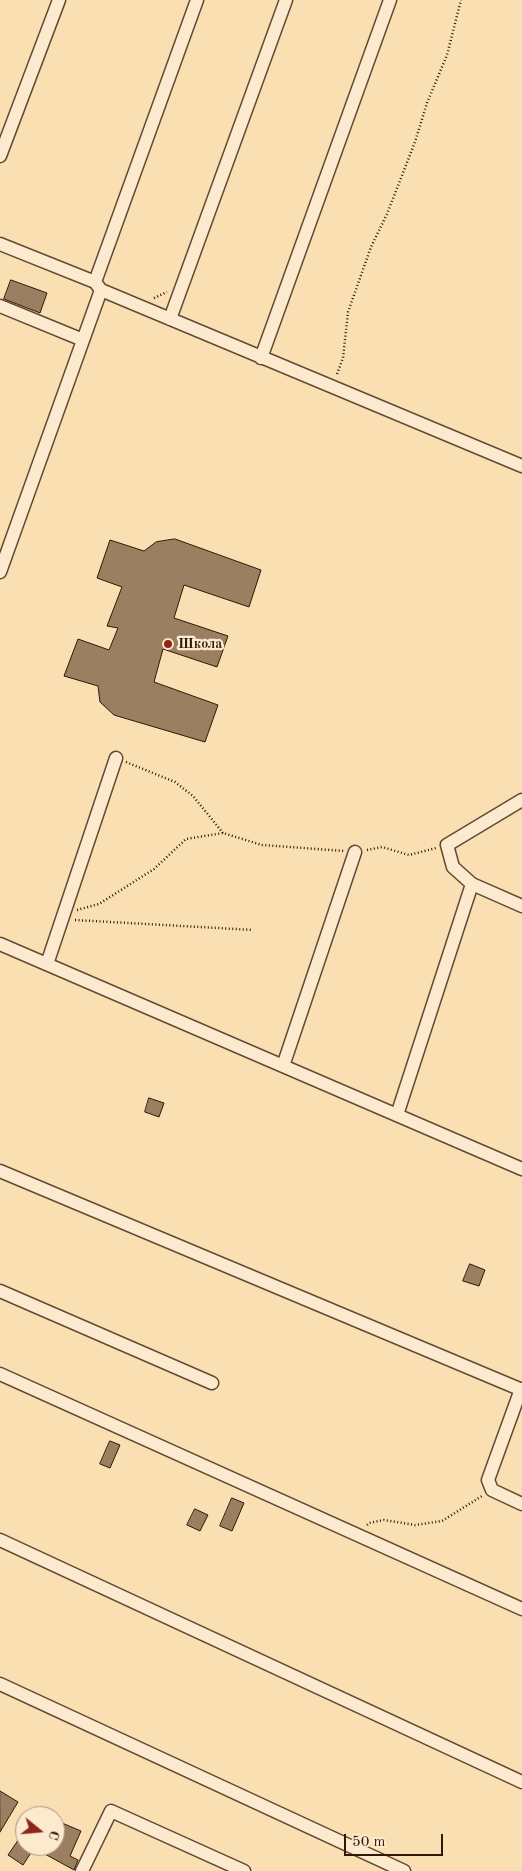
<!DOCTYPE html>
<meta charset="utf-8">
<style>
body{margin:0}
#map{position:relative;width:522px;height:1871px;overflow:hidden;background:#fadfb3;font-family:"Old Standard TT",serif}
canvas{display:block}
.north{position:absolute;left:15px;top:1806px;width:50px;height:50px;box-sizing:border-box;background:#fceace;border:1px solid #ab967f;border-radius:50%;rotate:107deg;font-size:14px;font-weight:700;line-height:20px;text-align:center;color:#311708}
.north::after{content:'';display:block;margin:auto;width:18px;height:22px;background:#8f2418;clip-path:polygon(50% 0,100% 100%,50% 72%,0 100%)}
.scale{position:absolute;left:344px;top:1834px;width:99px;height:22px;box-sizing:border-box;border:2px solid #311708;border-top:0;padding-left:6px;font-size:15px;line-height:18px;white-space:nowrap;color:#311708;-webkit-text-stroke:4px #fceace;paint-order:stroke}
</style>
<div id="map">
<canvas width="522" height="1871"></canvas>
<div class="north">С</div>
<div class="scale">50 m</div>
</div>
<script>
const ctx = document.querySelector('canvas').getContext('2d');
ctx.lineJoin = 'round';
function paint(path, color) { ctx.fillStyle = color; ctx.fill(path, 'evenodd'); }
function stroke(path, color, width, dash) { ctx.strokeStyle = color; ctx.lineWidth = width; ctx.lineCap = dash ? 'butt' : 'round'; ctx.setLineDash(dash || []); ctx.stroke(path); }
function drawText(font, color, halo, rows, align = 'center') {
  ctx.font = font + ' "Old Standard TT",serif'; ctx.lineWidth = 4.5; ctx.setLineDash([]); ctx.textBaseline = 'middle'; ctx.strokeStyle = halo; ctx.fillStyle = color; for (const [text, x, y, turn = 0] of rows) {
    ctx.save(); ctx.translate(x, y); ctx.rotate((+turn || 0) * Math.PI / 180); ctx.textAlign = isNaN(turn) ? turn : align; if (halo) ctx.strokeText(text, 0, 0); ctx.fillText(text, 0, 0); ctx.restore();
  }
}
const building = new Path2D(`
 M11,280L47,293L40,313L4,299Z
 M175,539L261,570L249,607L184,585L174,618L228,636L217,667L163,649L154,682L218,705L205,742L114,715L100,702L98,686L64,676L78,639L109,650L118,628L107,626L122,587L97,578L110,540L144,551L156,542Z
 M149,1098L164,1103L159,1117L145,1112Z
 M470,1264L485,1270L479,1286L463,1281Z
 M110,1441L120,1445L110,1468L100,1464Z
 M232,1498L244,1503L232,1531L220,1526Z
 M195,1509L208,1515L200,1531L187,1525Z
 M0,1791L18,1802L0,1832Z
 M62,1823L81,1831L70,1856L78,1860L74,1870L34,1848L23,1865L8,1855L25,1830V1846H55V1839Z`);
paint(building, '#9a7f61');
stroke(building, '#311708', 1);
const minor = new Path2D(`
 M0,156L59,0
 M0,244L95,282L101,290L522,466
 M95,282L197,0
 M0,306L83,340
 M170,319L286,0
 M261,358L390,0
 M0,572L101,290
 M522,800L447,845L453,867L472,884L522,906
 M0,944L522,1169
 M47,964L116,758
 M283,1066L355,852
 M397,1115L472,884
 M0,1171L522,1390
 M0,1291L212,1383
 M0,1374L522,1609
 M521,1389L488,1480L492,1490L522,1504
 M0,1540L522,1782
 M0,1684L404,1871
 M82,1871L111,1811L244,1871`);
stroke(minor, '#634933', 15);
stroke(new Path2D(`
 M154,298L167,292
 M337,374L343,358L348,312L371,247L387,214L415,142L427,103L447,55L461,0
 M126,762L175,782L193,796L223,833
 M367,850L382,847L409,855L436,848
 M77,910L99,904L154,869L186,839L223,833L262,845L344,851
 M75,920L253,930
 M367,1525L369,1523L384,1520L415,1525L442,1521L482,1496`), '#311708', 2.5, [1, 2.5]);
stroke(minor, '#fceace', 12);
for (const [x, y, r, color] of [
 [168,644,5,"#8f2418"]
]) { const dot = new Path2D(); dot.arc(x, y, r, 0, 2 * Math.PI); ctx.fillStyle = color; ctx.fill(dot); stroke(dot, '#fceace', 2); }
drawText('bold 14px', '#311708', '#fceace', [
 ["Школа",178,644]
], 'left');
</script>
